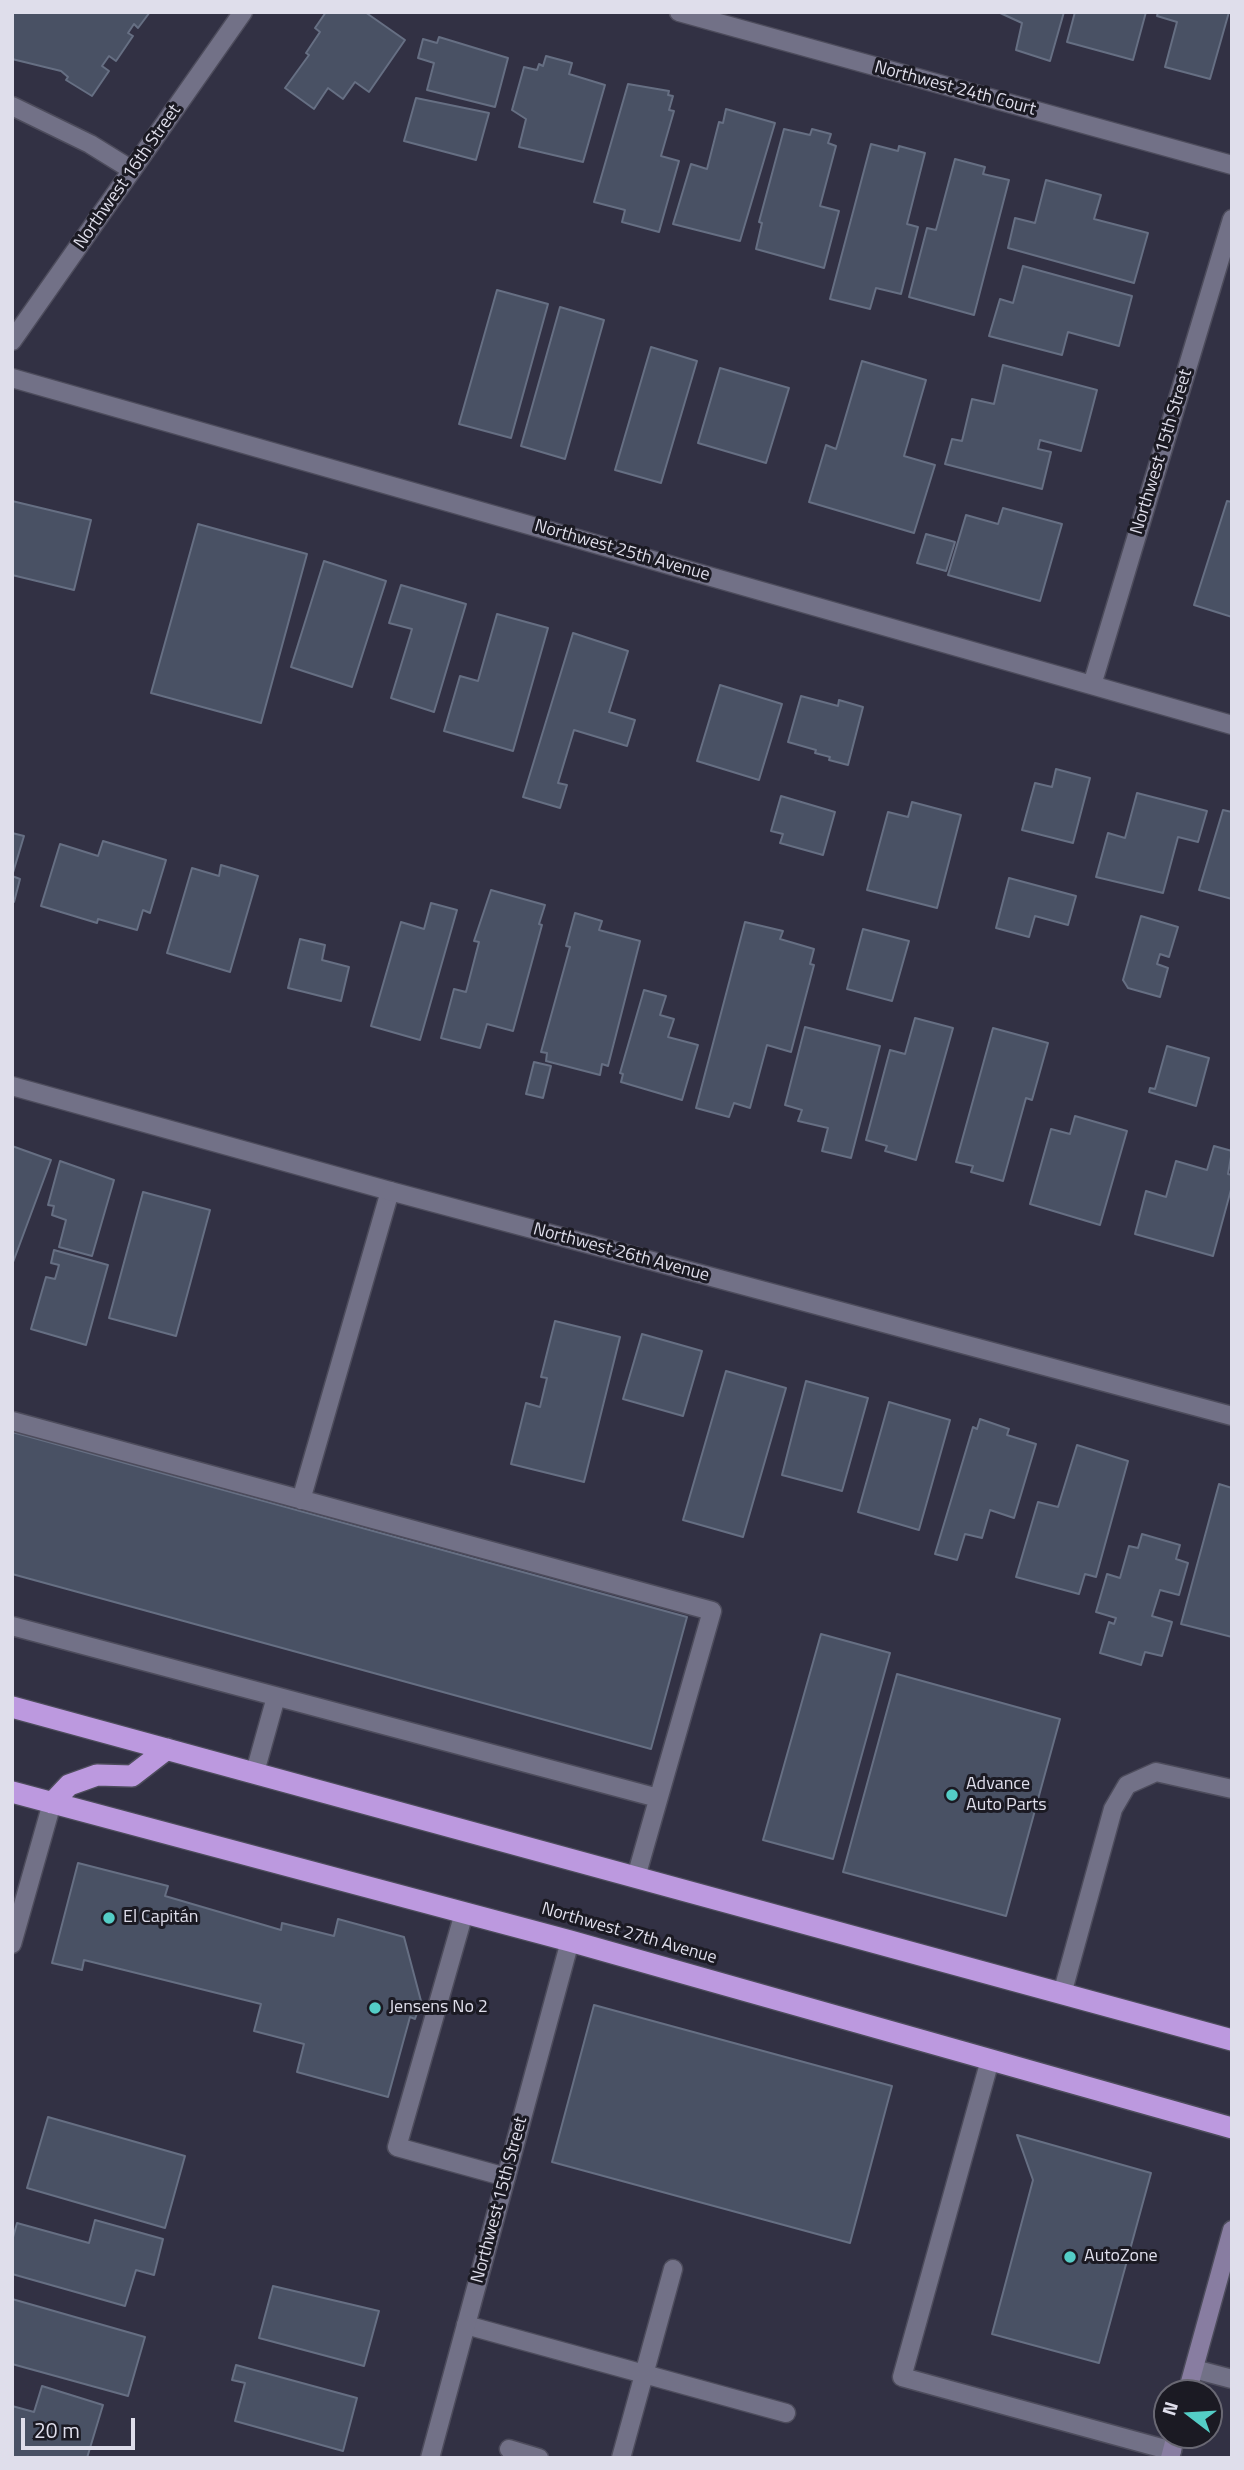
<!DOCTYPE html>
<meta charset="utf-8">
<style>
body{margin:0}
#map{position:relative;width:1244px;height:2470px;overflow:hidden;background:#323144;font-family:"Titillium Web",sans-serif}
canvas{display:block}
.frame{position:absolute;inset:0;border:14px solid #dfdeeb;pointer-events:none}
.north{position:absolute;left:1153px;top:2379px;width:70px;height:70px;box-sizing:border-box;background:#1b1a23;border:2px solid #696873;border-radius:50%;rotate:287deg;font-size:19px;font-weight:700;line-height:28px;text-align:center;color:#dfdeeb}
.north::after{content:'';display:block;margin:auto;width:24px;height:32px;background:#54cdc6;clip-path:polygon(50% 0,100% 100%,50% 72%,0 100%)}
.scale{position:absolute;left:21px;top:2418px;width:114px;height:32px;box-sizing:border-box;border:4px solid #dfdeeb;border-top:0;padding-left:9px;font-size:21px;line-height:24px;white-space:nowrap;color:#dfdeeb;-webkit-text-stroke:5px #1b1a23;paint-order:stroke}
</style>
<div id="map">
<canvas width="1244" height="2470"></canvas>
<div class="frame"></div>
<div class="north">N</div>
<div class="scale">20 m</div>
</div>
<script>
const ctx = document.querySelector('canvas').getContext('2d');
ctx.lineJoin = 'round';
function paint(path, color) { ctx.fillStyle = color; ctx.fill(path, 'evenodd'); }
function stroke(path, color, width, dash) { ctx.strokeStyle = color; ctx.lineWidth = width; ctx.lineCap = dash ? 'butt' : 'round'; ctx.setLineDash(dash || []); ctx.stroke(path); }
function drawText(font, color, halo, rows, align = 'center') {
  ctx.font = font + ' "Titillium Web",sans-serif'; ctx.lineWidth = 6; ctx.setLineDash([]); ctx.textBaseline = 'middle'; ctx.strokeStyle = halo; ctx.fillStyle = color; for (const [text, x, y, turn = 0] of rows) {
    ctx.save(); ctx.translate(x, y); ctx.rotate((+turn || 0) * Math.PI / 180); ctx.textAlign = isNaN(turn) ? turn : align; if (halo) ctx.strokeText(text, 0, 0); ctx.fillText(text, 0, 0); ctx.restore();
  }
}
const building = new Path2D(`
 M12,12H150L138,28L134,24L128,33L133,36L116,61L109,56L102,66L109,71L92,96L66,80L68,77L61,71L12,59Z
 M326,12H365L405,40L369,92L355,82L343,99L328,88L314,109L285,88L309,55L306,53L320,32L315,28Z
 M998,12H1064L1050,61L1016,50L1022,23Z
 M1075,12H1146L1133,60L1067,42Z
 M1158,12H1229L1210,79L1165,67L1177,22L1157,16Z
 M439,37L508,58L495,107L427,90L434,63L418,58L423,39L437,43Z
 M546,56L572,63L569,74L605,85L583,162L519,147L526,119L512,110L524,67L537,70L539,64L543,66Z
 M628,84L669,91L668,95L673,96L669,110L674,111L661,156L679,161L659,232L622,222L625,210L594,202Z
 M416,98L489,113L476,160L404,141Z
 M726,109L775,123L740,241L673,224L691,164L707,169L719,122L723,123Z
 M784,129L810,135L812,129L831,134L828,143L836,146L820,206L839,211L824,268L756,249L762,223L759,222Z
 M871,144L898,151L899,146L925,153L907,224L918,227L901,294L876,288L870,309L830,299Z
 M955,159L985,167L983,174L1009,180L974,315L909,297L927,228L936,230Z
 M1046,180L1101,195L1094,219L1148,233L1134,283L1008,248L1015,218L1035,223Z
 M1023,266L1132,296L1119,346L1068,332L1062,355L989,336L1000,299L1013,303Z
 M497,290L548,304L511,438L459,424Z
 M560,307L604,320L565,459L521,446Z
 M651,347L697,361L661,483L615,470Z
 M862,361L926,380L904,456L935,465L914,533L809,502L826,445L836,449Z
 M1003,365L1097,390L1081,451L1040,440L1038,449L1051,452L1042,489L945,464L952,439L962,441L972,399L994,404Z
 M720,368L789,388L766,463L698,443Z
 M12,501L91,520L74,590L12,575Z
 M1227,501L1232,502V617L1194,605Z
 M1003,508L1062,524L1040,601L948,575L966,515L998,524Z
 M198,524L307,554L261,723L151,693Z
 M926,534L955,542L946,571L917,563Z
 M324,561L386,581L352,687L291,667Z
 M401,585L466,604L434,712L391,698L412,629L389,623Z
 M497,614L548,628L513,751L444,731L460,676L478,681Z
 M573,633L628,651L609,712L635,720L627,746L574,730L558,783L567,785L560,808L523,797Z
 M720,685L782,704L759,780L697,761Z
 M801,696L838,706L839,700L863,707L848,765L829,760L830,757L815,753L816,750L788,742Z
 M1056,769L1090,778L1073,843L1022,830L1035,783L1052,787Z
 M1137,793L1207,811L1198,842L1178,837L1163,893L1096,877L1108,833L1125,838Z
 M781,796L835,812L823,855L780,843L783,834L771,831Z
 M912,802L961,815L937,908L867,890L888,812L908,817Z
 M1223,810L1232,812V899L1199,890Z
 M12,833L24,836L12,876L20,879L14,902H12Z
 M103,841L166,860L150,913L143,910L137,930L98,919L97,923L41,906L60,844L98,856Z
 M221,865L258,876L230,972L167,953L192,868L219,876Z
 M1009,878L1076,896L1068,925L1035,916L1029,937L996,928Z
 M491,890L545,905L539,924L542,925L513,1031L487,1024L480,1048L441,1038L454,989L466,992L479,942L474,941Z
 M431,903L457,910L420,1040L371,1026L401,922L424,929Z
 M575,913L602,921L599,930L640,941L608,1066L602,1064L600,1075L546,1061L547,1053L541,1052L570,947L566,946Z
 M1141,916L1178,927L1169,957L1160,954L1157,964L1168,968L1160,997L1128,988L1123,980Z
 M745,922L783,931L780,939L814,949L810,964L814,965L791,1052L767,1045L750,1108L734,1103L729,1117L696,1108Z
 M863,929L909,941L892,1001L847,989Z
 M300,939L325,945L322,960L349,967L341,1001L288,988Z
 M644,990L666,996L660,1015L674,1019L668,1037L698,1045L682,1100L621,1082L623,1074L620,1073Z
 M915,1018L953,1028L916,1160L885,1151L887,1146L866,1140L890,1050L905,1054Z
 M805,1027L880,1046L851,1158L822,1151L828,1128L798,1121L802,1110L785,1105Z
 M993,1028L1048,1043L1032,1100L1026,1098L1003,1181L971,1172L973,1166L956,1162Z
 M1167,1046L1209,1058L1196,1106L1149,1092L1150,1088L1155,1089Z
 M534,1062L551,1066L543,1098L526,1094Z
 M1075,1116L1127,1131L1100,1225L1030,1204L1051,1129L1070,1134Z
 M12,1146L51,1160L12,1265Z
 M1214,1146L1232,1151L1228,1174L1232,1175V1186L1213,1256L1135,1234L1146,1191L1166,1197L1176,1161L1207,1170Z
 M60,1161L114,1180L92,1256L59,1247L66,1220L52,1215L54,1206L48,1205Z
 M143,1192L210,1210L176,1336L109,1318Z
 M54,1250L108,1265L86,1345L31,1329L46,1277L55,1279L59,1265L51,1263Z
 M555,1321L620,1337L584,1482L511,1464L526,1403L540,1407L547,1378L541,1377Z
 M642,1334L702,1351L683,1416L623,1399Z
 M726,1371L786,1388L743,1537L683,1520Z
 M806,1381L868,1398L842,1491L782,1475Z
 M889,1402L950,1420L919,1530L858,1512Z
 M980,1419L1009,1429L1007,1435L1036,1444L1014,1518L990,1510L982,1538L965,1534L957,1560L935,1554L973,1427L977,1429Z
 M12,1432L687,1617L651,1749L12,1574Z
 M1077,1445L1128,1461L1096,1577L1085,1574L1079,1594L1016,1577L1038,1502L1058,1507Z
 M1219,1484L1232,1488V1637L1181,1624Z
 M1142,1534L1180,1545L1176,1559L1188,1563L1179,1595L1160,1590L1152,1616L1172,1622L1162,1656L1145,1652L1141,1665L1100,1653L1109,1622L1114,1624L1116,1618L1096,1612L1107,1574L1120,1578L1129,1546L1138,1548Z
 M821,1634L890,1653L833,1859L763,1840Z
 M897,1674L1060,1719L1006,1916L843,1872Z
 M78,1863L168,1886L165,1896L281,1930L282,1923L334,1936L338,1919L404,1937L421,2001L415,2019L410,2017L388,2097L297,2072L304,2044L254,2031L261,2004L84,1960L82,1970L52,1963Z
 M594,2005L892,2086L850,2243L552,2162Z
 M48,2117L185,2156L165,2228L27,2188Z
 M1017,2135L1151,2173L1099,2363L992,2334L1033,2180Z
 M95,2220L163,2239L154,2275L136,2270L125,2306L12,2274V2241L17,2223L89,2243Z
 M273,2286L379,2311L364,2366L259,2338Z
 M12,2299L145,2337L128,2396L12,2364Z
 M236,2365L357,2398L343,2451L235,2421L245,2383L232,2380Z
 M42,2386L103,2405L87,2458H12V2406L34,2412Z`);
paint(building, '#495164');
stroke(building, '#666f83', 2);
const lane = new Path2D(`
 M12,106L90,144L132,170
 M12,1421L712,1611L636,1877
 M301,1500L390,1191
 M12,1626L658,1798
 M255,1772L276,1697
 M464,1913L397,2147L506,2177
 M1062,1994L1113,1809L1127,1785L1156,1772L1232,1789
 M990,2060L902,2377L1172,2451
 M466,2325L786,2413
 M1194,2369L1232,2379
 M509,2449L539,2458
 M621,2458L673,2269`);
const street = new Path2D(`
 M679,12L1232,165
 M12,341L243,12
 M12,378L1232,725
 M1092,685L1232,219
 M12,1086L390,1191L1232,1416
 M12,1944L52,1803
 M430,2458L570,1941`);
const secondary = new Path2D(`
 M1187,2393L1232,2230
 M1170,2458L1176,2435`);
const highway = new Path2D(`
 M12,1707L1232,2040
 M12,1792L570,1941L1232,2128
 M52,1803L69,1785L97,1775L132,1776L167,1749`);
stroke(lane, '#4d4c5c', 21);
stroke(street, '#4d4c5c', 21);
stroke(secondary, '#4d4c5c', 21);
stroke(highway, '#4d4c5c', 24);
stroke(lane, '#727187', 18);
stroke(street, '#727187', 18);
stroke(secondary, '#887da1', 18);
stroke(highway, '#bc99df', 21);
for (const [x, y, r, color] of [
 [952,1795,7,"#54cdc6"],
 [109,1918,7,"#54cdc6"],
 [375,2008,7,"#54cdc6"],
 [1070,2257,7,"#54cdc6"]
]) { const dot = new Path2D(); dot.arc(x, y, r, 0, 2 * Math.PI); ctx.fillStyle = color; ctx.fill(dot); stroke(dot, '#1b1a23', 2.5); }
drawText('18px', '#dfdeeb', '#1b1a23', [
 ["Northwest 24th Court",955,89,15],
 ["Northwest 16th Street",128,177,-55],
 ["Northwest 15th Street",1162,452,-73],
 ["Northwest 25th Avenue",622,551,16],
 ["Northwest 26th Avenue",621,1253,15],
 ["Northwest 27th Avenue",629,1934,16],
 ["Northwest 15th Street",500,2200,-75]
]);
drawText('18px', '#dfdeeb', '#1b1a23', [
 ["Advance",966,1785],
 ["Auto Parts",966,1806],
 ["El Capitán",123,1918],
 ["Jensens No 2",389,2008],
 ["AutoZone",1084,2257]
], 'left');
</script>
